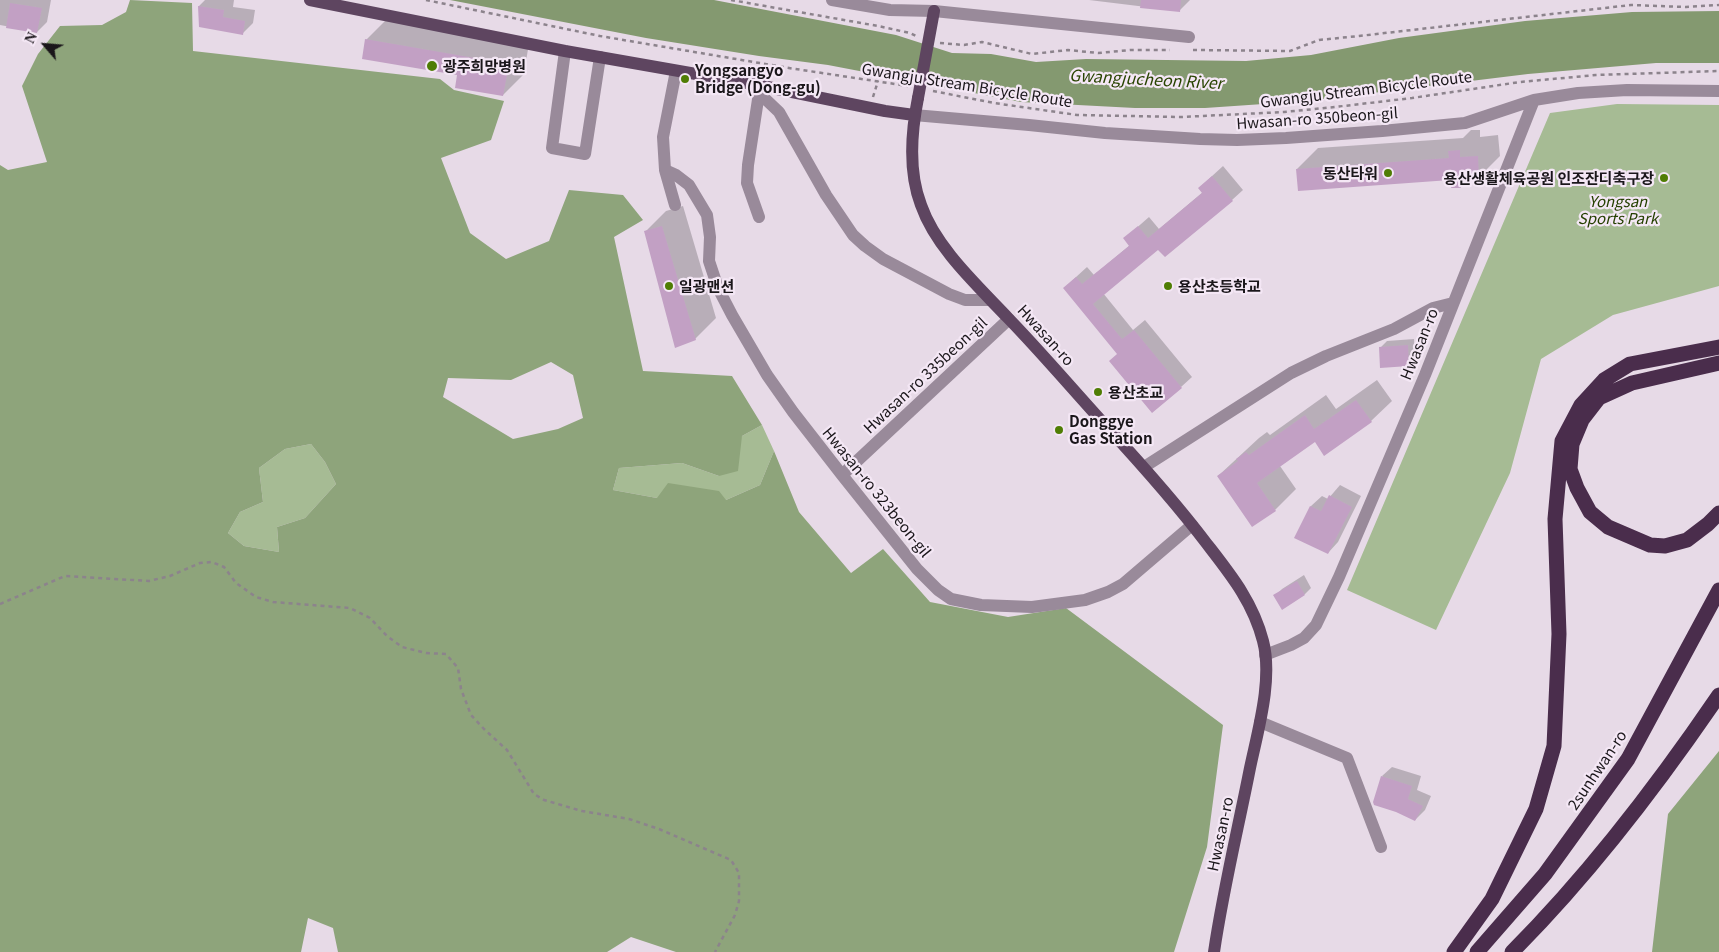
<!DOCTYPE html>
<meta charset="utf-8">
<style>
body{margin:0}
#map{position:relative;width:1719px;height:952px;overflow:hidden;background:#e7dae7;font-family:Georgia,serif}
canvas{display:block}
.north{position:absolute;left:20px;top:20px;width:50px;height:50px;-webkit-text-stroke:4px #f4e7f5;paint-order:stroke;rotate:297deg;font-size:14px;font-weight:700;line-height:20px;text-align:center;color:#1a161a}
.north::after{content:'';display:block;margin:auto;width:18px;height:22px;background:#1a161a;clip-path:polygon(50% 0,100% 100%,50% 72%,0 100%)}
</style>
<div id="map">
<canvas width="1719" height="952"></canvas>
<div class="north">N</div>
</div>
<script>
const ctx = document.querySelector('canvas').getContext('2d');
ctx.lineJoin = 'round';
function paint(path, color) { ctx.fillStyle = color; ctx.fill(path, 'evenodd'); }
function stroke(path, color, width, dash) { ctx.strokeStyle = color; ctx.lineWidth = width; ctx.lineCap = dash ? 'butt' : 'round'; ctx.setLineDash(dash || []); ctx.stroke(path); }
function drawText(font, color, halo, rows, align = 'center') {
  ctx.font = font + ' Georgia,"Noto Sans KR",serif'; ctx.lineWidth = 4.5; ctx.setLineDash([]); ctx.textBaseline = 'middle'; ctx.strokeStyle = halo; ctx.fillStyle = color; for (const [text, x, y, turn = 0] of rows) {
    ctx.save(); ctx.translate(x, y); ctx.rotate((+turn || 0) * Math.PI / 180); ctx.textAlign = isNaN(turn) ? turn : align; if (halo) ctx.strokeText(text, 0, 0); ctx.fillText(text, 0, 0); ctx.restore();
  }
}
paint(new Path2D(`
 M1617,104L1719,105V286L1613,315L1541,359L1510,473L1436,630L1347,590L1550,113Z
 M762,425L774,451L760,485L726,500L657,498L613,490L619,468L682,463L719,476L742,436Z
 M311,444L325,462L336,484L305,518L277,527L279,552L244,546L228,533L240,512L263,502L259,468L285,449Z`), '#a6bb94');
paint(new Path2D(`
 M130,0L192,3L193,51L440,79L454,90L504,101L491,140L441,158L470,233L506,259L549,241L569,190L623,195L643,220L614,237L643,371L732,376L762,425L742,436L738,471L719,476L682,463L619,468L613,490L657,498L668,483L719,491L726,500L760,485L774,451L799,512L851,573L883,549L930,602L1008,617L1066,608L1223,725L1207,847L1174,952H676L631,937L607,952H338L333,928L308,918L301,952H0V165L8,170L47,162L22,86L38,54L60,26L102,25L126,12ZM551,362L573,375L583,418L558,429L513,439L443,397L448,378L511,380ZM311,444L325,462L336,484L305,518L277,527L279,552L244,546L228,533L240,512L263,502L259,468L285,449Z
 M1719,751V952H1652L1668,814Z`), '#8ea47b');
paint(new Path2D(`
 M450,0H714L896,35L952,53L991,54L1036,62L1086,59L1246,61L1311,55L1399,38L1525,21L1632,12L1719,11V63H1656L1528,74L1307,101L1205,108H1135L1021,102L828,65L759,56L646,38Z`), '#849970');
paint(new Path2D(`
 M0,0H51L47,22L37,32L0,25Z
 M205,0H234L233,7L255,10L253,23L242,34L201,26L199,6Z
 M1089,0H1190L1179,11Z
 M387,19L529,43L524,74L503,95L458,74L366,40Z
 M1471,130H1480V137L1498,135L1500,156L1479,177H1470L1461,187L1451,179L1297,169L1318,148L1463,138Z
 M1223,166L1243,190L1232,200L1158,248L1103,293L1133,330L1145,320L1192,377L1181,387L1118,353L1064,288L1087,267L1094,275L1130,245L1125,238L1149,217L1159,229L1203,192L1199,188Z
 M683,206L716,318L695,339L645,232L666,211Z
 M1414,339L1415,358L1408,365L1380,348L1387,341Z
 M1377,380L1392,401L1371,421L1315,441L1280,466L1296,489L1275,510L1218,476L1259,438L1267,432L1270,435L1326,395L1336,409Z
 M1340,485L1361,496L1338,542L1328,553L1296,537L1311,506L1322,496L1328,499Z
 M1304,575L1311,588L1305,594L1275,596L1282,589Z
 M1392,767L1421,776L1417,790L1431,796L1425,810L1415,820L1382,776Z`), '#0003');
paint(new Path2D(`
 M1141,0H1181L1180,12L1140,8Z
 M10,3L42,8L37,33L6,28Z
 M198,6L224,10L223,17L245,21L243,35L199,27Z
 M365,39L509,64L503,96L455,88L457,75L362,59Z
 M1460,150V157L1478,156L1479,178L1461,179V188H1451L1450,180L1298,191L1296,169L1449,158L1448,151Z
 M1212,176L1233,201L1165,257L1158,250L1093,304L1122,339L1134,330L1182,388L1152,413L1109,361L1117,354L1063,288L1076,277L1082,284L1129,246L1123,238L1138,226L1148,238L1202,193L1198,188Z
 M662,226L696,340L675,348L644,231Z
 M1408,345L1409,366L1380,368L1379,347Z
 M1356,400L1372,422L1324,456L1315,442L1257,483L1276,511L1252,527L1217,476L1238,461L1236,459L1246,452L1249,455L1305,415L1314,429Z
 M1329,495L1352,507L1328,554L1294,538L1310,506L1321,511Z
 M1297,581L1305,595L1282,610L1273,595Z
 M1381,776L1412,786L1408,799L1423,806L1415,821L1396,812L1374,805L1373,802Z`), '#c2a0c4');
stroke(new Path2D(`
 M426,0L600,36L789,68L908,86
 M731,0L878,26L910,33L916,36
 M940,43L964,45L982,42L1032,54L1068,50L1098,53L1131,50H1170
 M1193,50L1290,51L1319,40L1359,36L1631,5L1686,7L1719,5
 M933,91L994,103L1077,115L1181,117L1284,112L1335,107L1412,98L1520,82L1596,75L1719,71
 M873,97L878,81
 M0,604L65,576L149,581L170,576L200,563L212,562L224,567L236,583L256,597L273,602L350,608L370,618L387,636L402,647L426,653L446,654L458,668L461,689L471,715L484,729L507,750L534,794L544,800L582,811L629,819L659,829L731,860L739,873V901L735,915L715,952`), '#8c838c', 2.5, [4, 4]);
stroke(new Path2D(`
 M832,0L890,10L934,11L1189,37
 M565,51L552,148L585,154L600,57
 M753,84L759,93L779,112L826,195L853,235L865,246L883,259L949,294L965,300H990
 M914,115L1029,125L1105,133L1200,139L1237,140L1286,138L1382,131L1465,123L1534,100L1578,93L1627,90L1719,91
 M665,170L676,175L689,185L707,215L710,237L709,261L718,288L732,315L767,375L793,412L842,475L917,569L938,590L951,599L981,605L1032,607L1085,600L1108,592L1123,584L1192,525
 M675,205L665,170L663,137L676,71
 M759,217L747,183L748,165L759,93
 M1144,467L1291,373L1326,356L1394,329L1433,308L1453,303
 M842,475L1009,319
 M1265,655L1291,645L1304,638L1316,625L1339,577L1425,375L1534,100
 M1260,722L1347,758L1381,847`), '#998a9a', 12);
stroke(new Path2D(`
 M310,0L565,51L753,84L885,111L914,115
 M918,98C911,133 908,171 921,205C936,248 977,285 1008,318C1042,353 1074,391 1107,427C1142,465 1176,503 1207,544C1231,575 1253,602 1263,641C1273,679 1258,730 1250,768C1238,829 1223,890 1214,952`), '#5e4560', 12);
stroke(new Path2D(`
 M1719,363L1632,383L1599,398L1582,420L1572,444L1570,469L1577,488L1590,512L1608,527L1650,545L1665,546L1687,540L1708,524L1719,513
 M1454,952L1492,899L1536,809L1554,746L1559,634L1555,519L1562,441L1581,405L1604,380L1630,364L1719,347
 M1477,952L1545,874L1628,759L1719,590
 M1512,952C1590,874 1657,786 1719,695`), '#4a2d4c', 15);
stroke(new Path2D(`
 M918,98L934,11`), '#5e4560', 12);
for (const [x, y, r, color] of [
 [432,66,6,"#4f7d04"],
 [685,79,5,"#4f7d04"],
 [1388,173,5,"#4f7d04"],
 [1664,178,5,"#4f7d04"],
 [669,286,5,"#4f7d04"],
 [1168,286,5,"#4f7d04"],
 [1098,392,5,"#4f7d04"],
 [1059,430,5,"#4f7d04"]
]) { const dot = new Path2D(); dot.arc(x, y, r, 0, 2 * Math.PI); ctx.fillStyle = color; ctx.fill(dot); stroke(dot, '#f4e7f5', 2); }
drawText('bold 15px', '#1a161a', '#f4e7f5', [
 ["광주희망병원",443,66],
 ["Yongsangyo",695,70],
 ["Bridge (Dong-gu)",695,87],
 ["동산타워",1378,173,"right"],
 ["용산생활체육공원 인조잔디축구장",1654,178,"right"],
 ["일광맨션",679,286],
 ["용산초등학교",1178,286],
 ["용산초교",1108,392],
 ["Donggye",1069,421],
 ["Gas Station",1069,438]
], 'left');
drawText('15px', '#1a161a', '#f4e7f5', [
 ["Gwangju Stream Bicycle Route",967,85,9],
 ["Gwangju Stream Bicycle Route",1366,89,-7],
 ["Hwasan-ro 350beon-gil",1317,118,-4],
 ["Hwasan-ro",1046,335,48],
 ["Hwasan-ro",1419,344,-68],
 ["Hwasan-ro 335beon-gil",925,375,-43],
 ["Hwasan-ro 323beon-gil",877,492,51],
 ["2sunhwan-ro",1597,770,-56],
 ["Hwasan-ro",1220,834,-78]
]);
drawText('italic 15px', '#254000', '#f4e7f5', [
 ["Yongsan",1618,201],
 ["Sports Park",1618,218]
]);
drawText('italic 16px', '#294402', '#f4e7f5', [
 ["Gwangjucheon River",1146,79,3]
]);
</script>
